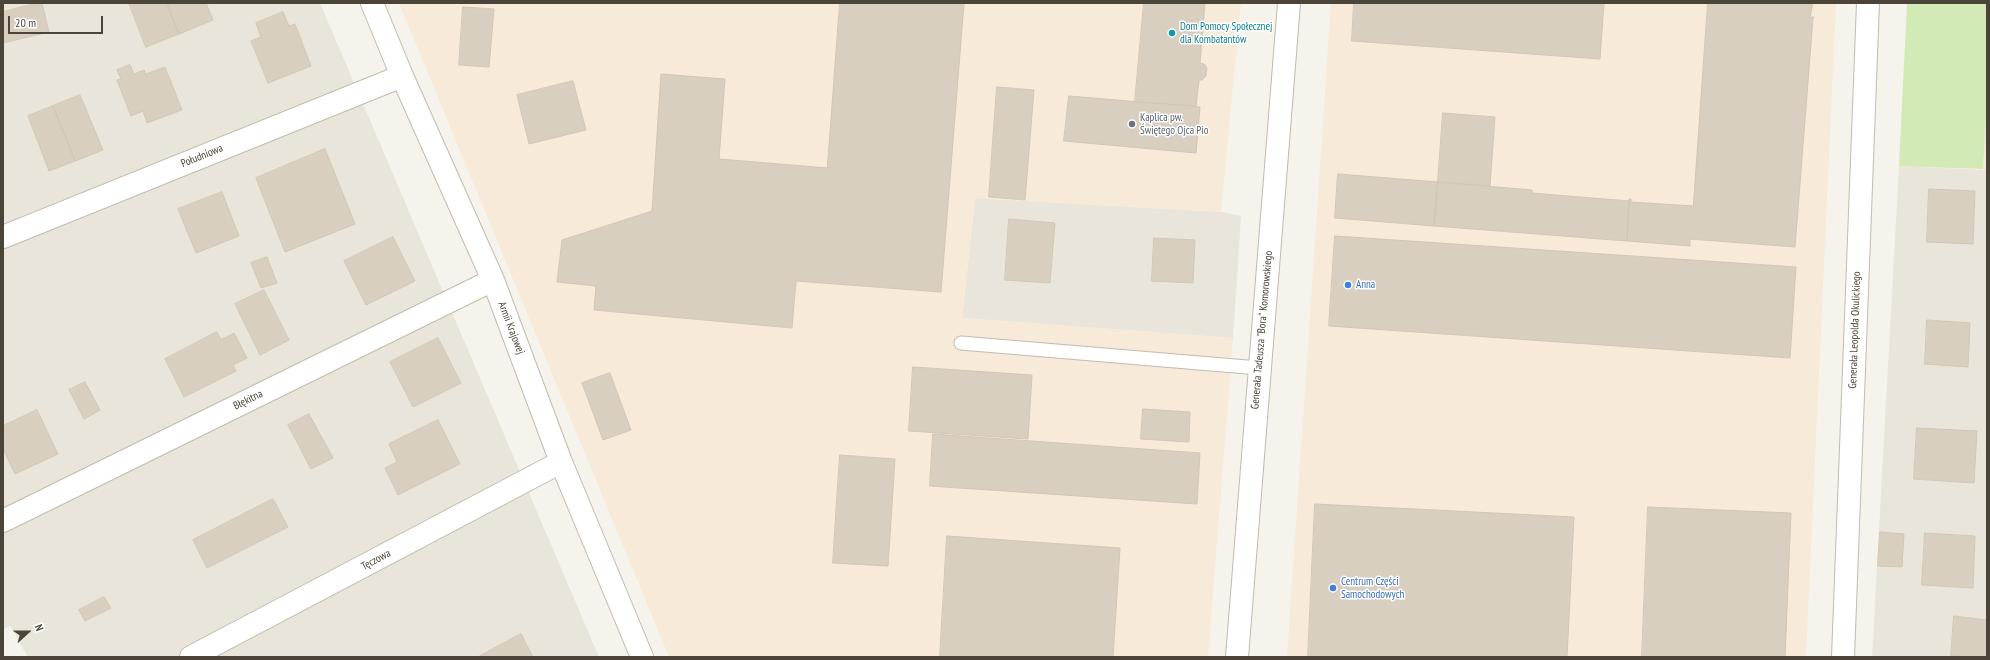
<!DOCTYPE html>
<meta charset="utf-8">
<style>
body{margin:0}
#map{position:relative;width:1990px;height:660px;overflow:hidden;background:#f6f3ec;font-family:"PT Sans Narrow",sans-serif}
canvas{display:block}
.frame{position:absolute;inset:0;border:4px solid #4b4439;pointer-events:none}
.north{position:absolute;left:8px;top:612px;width:40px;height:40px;-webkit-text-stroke:3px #fff;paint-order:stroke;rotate:69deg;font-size:11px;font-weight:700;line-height:16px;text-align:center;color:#4b4439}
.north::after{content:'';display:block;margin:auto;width:14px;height:18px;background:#4b4439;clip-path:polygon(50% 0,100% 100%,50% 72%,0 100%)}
.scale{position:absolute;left:8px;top:16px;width:95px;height:18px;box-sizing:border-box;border:2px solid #4b4439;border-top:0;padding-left:5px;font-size:12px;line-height:14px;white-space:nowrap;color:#4b4439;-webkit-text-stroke:3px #fff;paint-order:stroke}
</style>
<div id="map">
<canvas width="1990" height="660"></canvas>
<div class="frame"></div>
<div class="north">N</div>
<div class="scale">20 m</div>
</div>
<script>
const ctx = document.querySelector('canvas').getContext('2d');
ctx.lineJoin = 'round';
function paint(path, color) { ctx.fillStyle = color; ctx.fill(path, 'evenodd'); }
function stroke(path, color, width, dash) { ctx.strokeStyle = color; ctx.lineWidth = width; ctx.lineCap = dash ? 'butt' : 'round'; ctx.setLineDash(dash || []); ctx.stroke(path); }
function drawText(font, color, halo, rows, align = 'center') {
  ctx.font = font + ' "PT Sans Narrow",sans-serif'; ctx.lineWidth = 3; ctx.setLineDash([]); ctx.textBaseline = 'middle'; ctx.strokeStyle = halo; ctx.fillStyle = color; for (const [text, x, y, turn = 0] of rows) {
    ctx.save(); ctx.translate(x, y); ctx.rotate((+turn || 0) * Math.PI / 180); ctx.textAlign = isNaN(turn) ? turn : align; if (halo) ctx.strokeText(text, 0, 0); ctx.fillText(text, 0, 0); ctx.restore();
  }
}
paint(new Path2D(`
 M3,3H320L599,657H28L10,626L3,629Z
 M1899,166L1987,170V657H1872Z
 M975,198L1221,212L1241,216L1233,338L962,318Z`), '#eae5da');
paint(new Path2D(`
 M399,3H1241L1221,212L975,198L962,318L1233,338L1208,657H669Z
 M1331,3H1836L1806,657H1287Z
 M1987,104V170L1983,169Z`), '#f7ead8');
paint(new Path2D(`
 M1907,3H1987V104L1983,169L1899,166Z`), '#d2eab5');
const building = new Path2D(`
 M38,3H42L49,32L3,43V12Z
 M129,3H167L179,34L146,47Z
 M167,3H206L213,20L179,34Z
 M840,3H964L941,292L796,281L792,328L594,310L596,286L557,282L562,240L652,211L661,74L725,79L719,159L827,168Z
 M1144,3H1205L1200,63L1204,64L1207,68L1206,76L1202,80H1199L1196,106L1135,102Z
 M1354,3H1604L1600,59L1352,41Z
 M1708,3H1813L1810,17H1814L1813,18L1795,247L1690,239V246L1627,241L1629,199H1631V202L1693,206Z
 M463,7L494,9L489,67L459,65Z
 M283,12L289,26L295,24L311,66L268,83L251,41L261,37L256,23Z
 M130,65L134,74L144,70L146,74L165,67L182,110L147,123L143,111L131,116L117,80L121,79L117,70Z
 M573,81L586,130L529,144L517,95Z
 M997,87L1034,90L1025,200L989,197Z
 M80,95L103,150L75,161L53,106Z
 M1069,96L1200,107L1196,153L1064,141Z
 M53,106L75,161L49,171L28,116Z
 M1443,113L1495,117L1490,186L1438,182Z
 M325,149L355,224L285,252L256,178Z
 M1338,174L1438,182L1434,226L1335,218Z
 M1438,182L1532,190V193L1629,201L1627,241L1434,226Z
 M1929,189L1975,191L1973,244L1927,242Z
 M222,192L239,236L196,253L178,209Z
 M1009,219L1055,223L1050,283L1005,280Z
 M1335,236L1796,267L1790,358L1329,326Z
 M393,237L415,281L366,305L344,261Z
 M1154,238L1195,240L1193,283L1152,281Z
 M267,257L277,283L261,288L251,263Z
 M264,290L289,340L260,355L235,304Z
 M1927,320L1970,323L1968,367L1925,364Z
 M217,332L221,340L234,333L247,358L233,365L236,371L184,397L165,359Z
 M438,338L461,383L413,407L390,362Z
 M913,367L1032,375L1028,439L909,431Z
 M610,373L631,430L603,440L582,383Z
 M85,382L100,410L84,419L69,390Z
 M1143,409L1190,412L1189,442L1141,439Z
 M37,410L58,454L15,474L3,449V426Z
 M309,414L333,458L311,469L288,425Z
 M438,420L460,464L398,495L385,468L397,462L389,444Z
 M1917,428L1977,431L1974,483L1914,479Z
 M933,434L1200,453L1197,504L930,486Z
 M840,455L895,459L888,566L833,563Z
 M273,499L288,527L207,568L193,540Z
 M1315,504L1574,517L1567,657H1308Z
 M1648,507L1791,513L1785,657H1642Z
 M1880,532L1904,534L1902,567L1878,566Z
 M1925,533L1975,536L1973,588L1922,585Z
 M947,536L1120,548L1113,657H940Z
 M104,597L111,608L85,621L79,610Z
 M1954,616L1987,620V657L1951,656Z
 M521,634L533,657H478Z`);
paint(building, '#d8cfc1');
stroke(building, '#d3c7b4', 1);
const service = new Path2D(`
 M961,343L1259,368`);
const minor = new Path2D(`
 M372,3L402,76L493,280L561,462L642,657
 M3,237L402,76
 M3,521L493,280
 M191,657L561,462
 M1237,657L1289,3
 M1843,657L1868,3`);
stroke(service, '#c2bbae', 15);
stroke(minor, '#c2bbae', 24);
stroke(service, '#fff', 13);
stroke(minor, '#fff', 22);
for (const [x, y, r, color] of [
 [1172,33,4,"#0f9aa8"],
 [1132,124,4,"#6b7280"],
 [1348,285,4,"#3f7fe0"],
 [1333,588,4,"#3f7fe0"]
]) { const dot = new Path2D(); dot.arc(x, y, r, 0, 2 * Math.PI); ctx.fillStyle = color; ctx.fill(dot); stroke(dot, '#fff', 1.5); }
drawText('11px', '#0d838f', '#fff', [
 ["Dom Pomocy Społecznej",1180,27],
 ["dla Kombatantów",1180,40]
], 'left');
drawText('11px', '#5b616d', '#fff', [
 ["Kaplica pw.",1140,118],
 ["Świętego Ojca Pio",1140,131]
], 'left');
drawText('11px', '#4b4439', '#fff', [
 ["Południowa",202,156,-22],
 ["Armii Krajowej",511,328,69],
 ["Generała Tadeusza \"Bora\" Komorowskiego",1262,330,-85],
 ["Generała Leopolda Okulickiego",1855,330,-88],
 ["Błękitna",248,400,-26],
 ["Tęczowa",376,560,-28]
]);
drawText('11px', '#366cbe', '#fff', [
 ["Anna",1356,285],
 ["Centrum Części",1341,582],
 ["Samochodowych",1341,595]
], 'left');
</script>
